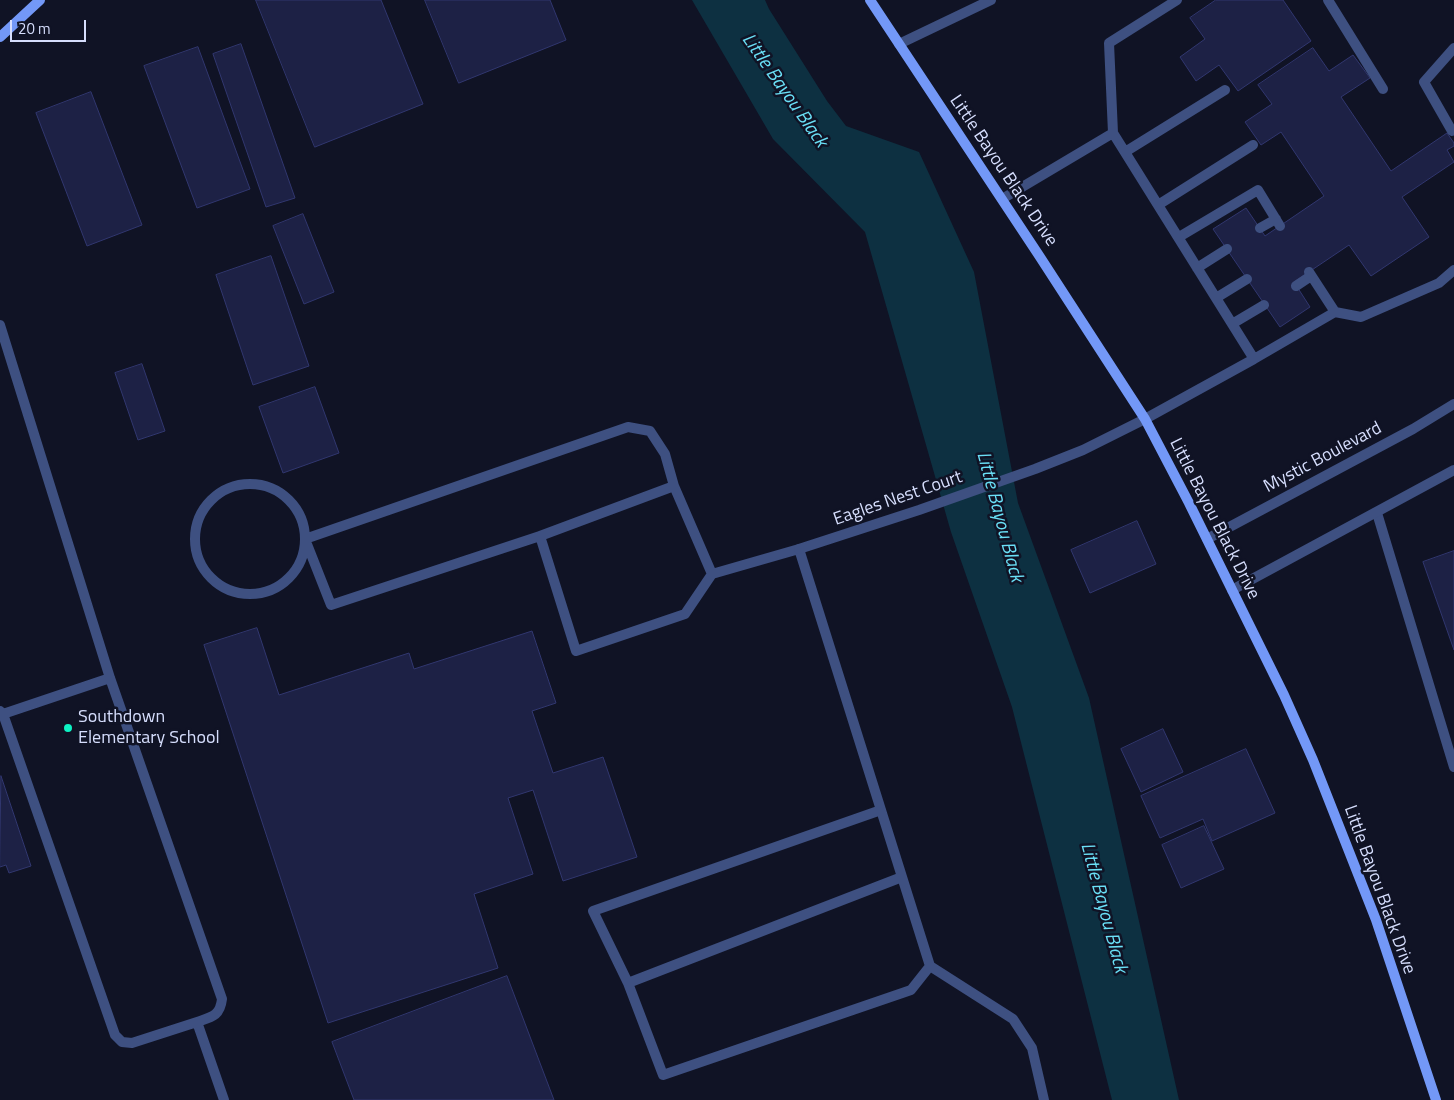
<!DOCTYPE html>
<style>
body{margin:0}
#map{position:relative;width:1454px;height:1100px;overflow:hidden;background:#101325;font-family:"Titillium Web",sans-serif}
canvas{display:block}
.scale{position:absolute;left:10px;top:20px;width:76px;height:22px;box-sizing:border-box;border:2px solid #d6defd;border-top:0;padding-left:6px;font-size:15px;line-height:18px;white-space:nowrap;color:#d6defd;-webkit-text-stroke:4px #101325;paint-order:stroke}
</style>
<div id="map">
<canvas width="1454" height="1100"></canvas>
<div class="scale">20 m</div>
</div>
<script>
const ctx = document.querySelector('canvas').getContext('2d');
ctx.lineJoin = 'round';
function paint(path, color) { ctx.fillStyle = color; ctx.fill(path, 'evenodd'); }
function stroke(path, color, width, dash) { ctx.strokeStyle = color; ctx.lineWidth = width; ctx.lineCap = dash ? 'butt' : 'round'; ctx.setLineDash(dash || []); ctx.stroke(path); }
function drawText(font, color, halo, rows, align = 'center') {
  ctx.font = font + ' "Titillium Web",sans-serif'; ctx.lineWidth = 5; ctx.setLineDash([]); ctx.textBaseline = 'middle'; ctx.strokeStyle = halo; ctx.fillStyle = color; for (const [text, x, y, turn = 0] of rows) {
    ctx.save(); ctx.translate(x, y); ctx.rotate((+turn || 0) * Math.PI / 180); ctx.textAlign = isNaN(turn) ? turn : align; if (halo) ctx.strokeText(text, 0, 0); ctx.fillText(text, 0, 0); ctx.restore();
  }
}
paint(new Path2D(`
 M692,0H765L769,9L827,101L846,126L919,152L974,272L1018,503L1089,698L1179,1100H1112L1012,707L951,532L865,232L773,139Z`), '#0d3041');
const building = new Path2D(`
 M256,0H381L423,104L315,147Z
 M425,0H550L566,40L459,83Z
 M1216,0H1283L1311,41L1238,91L1219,65L1196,81L1180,57L1205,39L1190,18Z
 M241,44L295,198L266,207L213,54Z
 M198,47L250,189L197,208L144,66Z
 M1313,48L1329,71L1353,55L1370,78L1341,97L1391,171L1447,133L1454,143V146L1447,150L1454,162L1402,197L1429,237L1371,276L1349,245L1294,282L1310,307L1280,327L1213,229L1246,208L1265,236L1324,196L1281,132L1261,145L1245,122L1272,104L1258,85Z
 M91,92L142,225L87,246L36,113Z
 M303,214L334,292L304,304L273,226Z
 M271,256L309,366L253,385L216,275Z
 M142,364L165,431L138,440L115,373Z
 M315,387L339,453L283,473L259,407Z
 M1137,521L1156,564L1090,593L1071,550Z
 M1454,551V650L1423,562Z
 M257,628L279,695L409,653L414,669L532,631L556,703L532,711L553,773L603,757L637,857L563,881L533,790L508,798L533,874L474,894L498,968L328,1023L204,645Z
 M1163,729L1183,772L1141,792L1121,749Z
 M1246,749L1275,813L1212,841L1203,819L1160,838L1141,796Z
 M1,776L31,866L9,873L6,865L0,867Z
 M1204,826L1224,869L1181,888L1162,845Z
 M507,976L554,1100H354L332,1042Z`);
paint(building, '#1d2145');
stroke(building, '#31376f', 1);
stroke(new Path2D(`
 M1328,0L1383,89
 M899,44L991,0
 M1452,131L1424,82L1454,48
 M1113,133L1109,43L1177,0
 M1125,152L1225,90
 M1002,199L1113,133L1254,359
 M1158,205L1253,145
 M1260,228L1276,219
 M1179,237L1258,190L1280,226
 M1197,268L1227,249
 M1309,272L1335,312
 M1296,286L1311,276
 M1216,298L1247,279
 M1232,324L1264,305
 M0,325L110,678L222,999C220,1016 212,1017 197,1022L224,1100
 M1145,419L1254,359L1335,312L1361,317L1439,283L1454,270
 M195 539a55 55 0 1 1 110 0a55 55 0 1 1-110 0Z
 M1377,513L1454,767
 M540,536L331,605L305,539L628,427L650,431L665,454L674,486
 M712,574L674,486L540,536L576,651L685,614L712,574L799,549L930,966L911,990L663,1075L628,983L902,877
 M0,711L3,714L110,678
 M3,714L115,1035L122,1042L132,1043L197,1022
 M930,966L1013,1019L1032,1048L1044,1100
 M628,983L593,911L881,810`), '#3e5081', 10);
stroke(new Path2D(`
 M1207,539L1413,429L1454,404
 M799,549L919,510L1035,469L1083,450L1145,419
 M1232,590L1454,470`), '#3e5081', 10);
stroke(new Path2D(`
 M870,0L1040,257L1145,419L1189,503L1284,695L1313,760L1376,920L1436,1100
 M0,37L40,0`), '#7398f7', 10);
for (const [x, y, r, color] of [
 [68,728,5,"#0df2c3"]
]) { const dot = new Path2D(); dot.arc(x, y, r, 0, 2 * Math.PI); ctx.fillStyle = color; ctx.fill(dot); stroke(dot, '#101325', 2); }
drawText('18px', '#d6defd', '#101325', [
 ["Little Bayou Black Drive",1003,171,56],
 ["Mystic Boulevard",1323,458,-28],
 ["Eagles Nest Court",898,499,-19],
 ["Little Bayou Black Drive",1214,519,63],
 ["Little Bayou Black Drive",1379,890,70]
]);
drawText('18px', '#d6defd', '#101325', [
 ["Southdown",78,718],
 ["Elementary School",78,739]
], 'left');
drawText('italic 19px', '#6ae0f7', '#101325', [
 ["Little Bayou Black",784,91,55],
 ["Little Bayou Black",999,517,75],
 ["Little Bayou Black",1103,908,75]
]);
</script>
